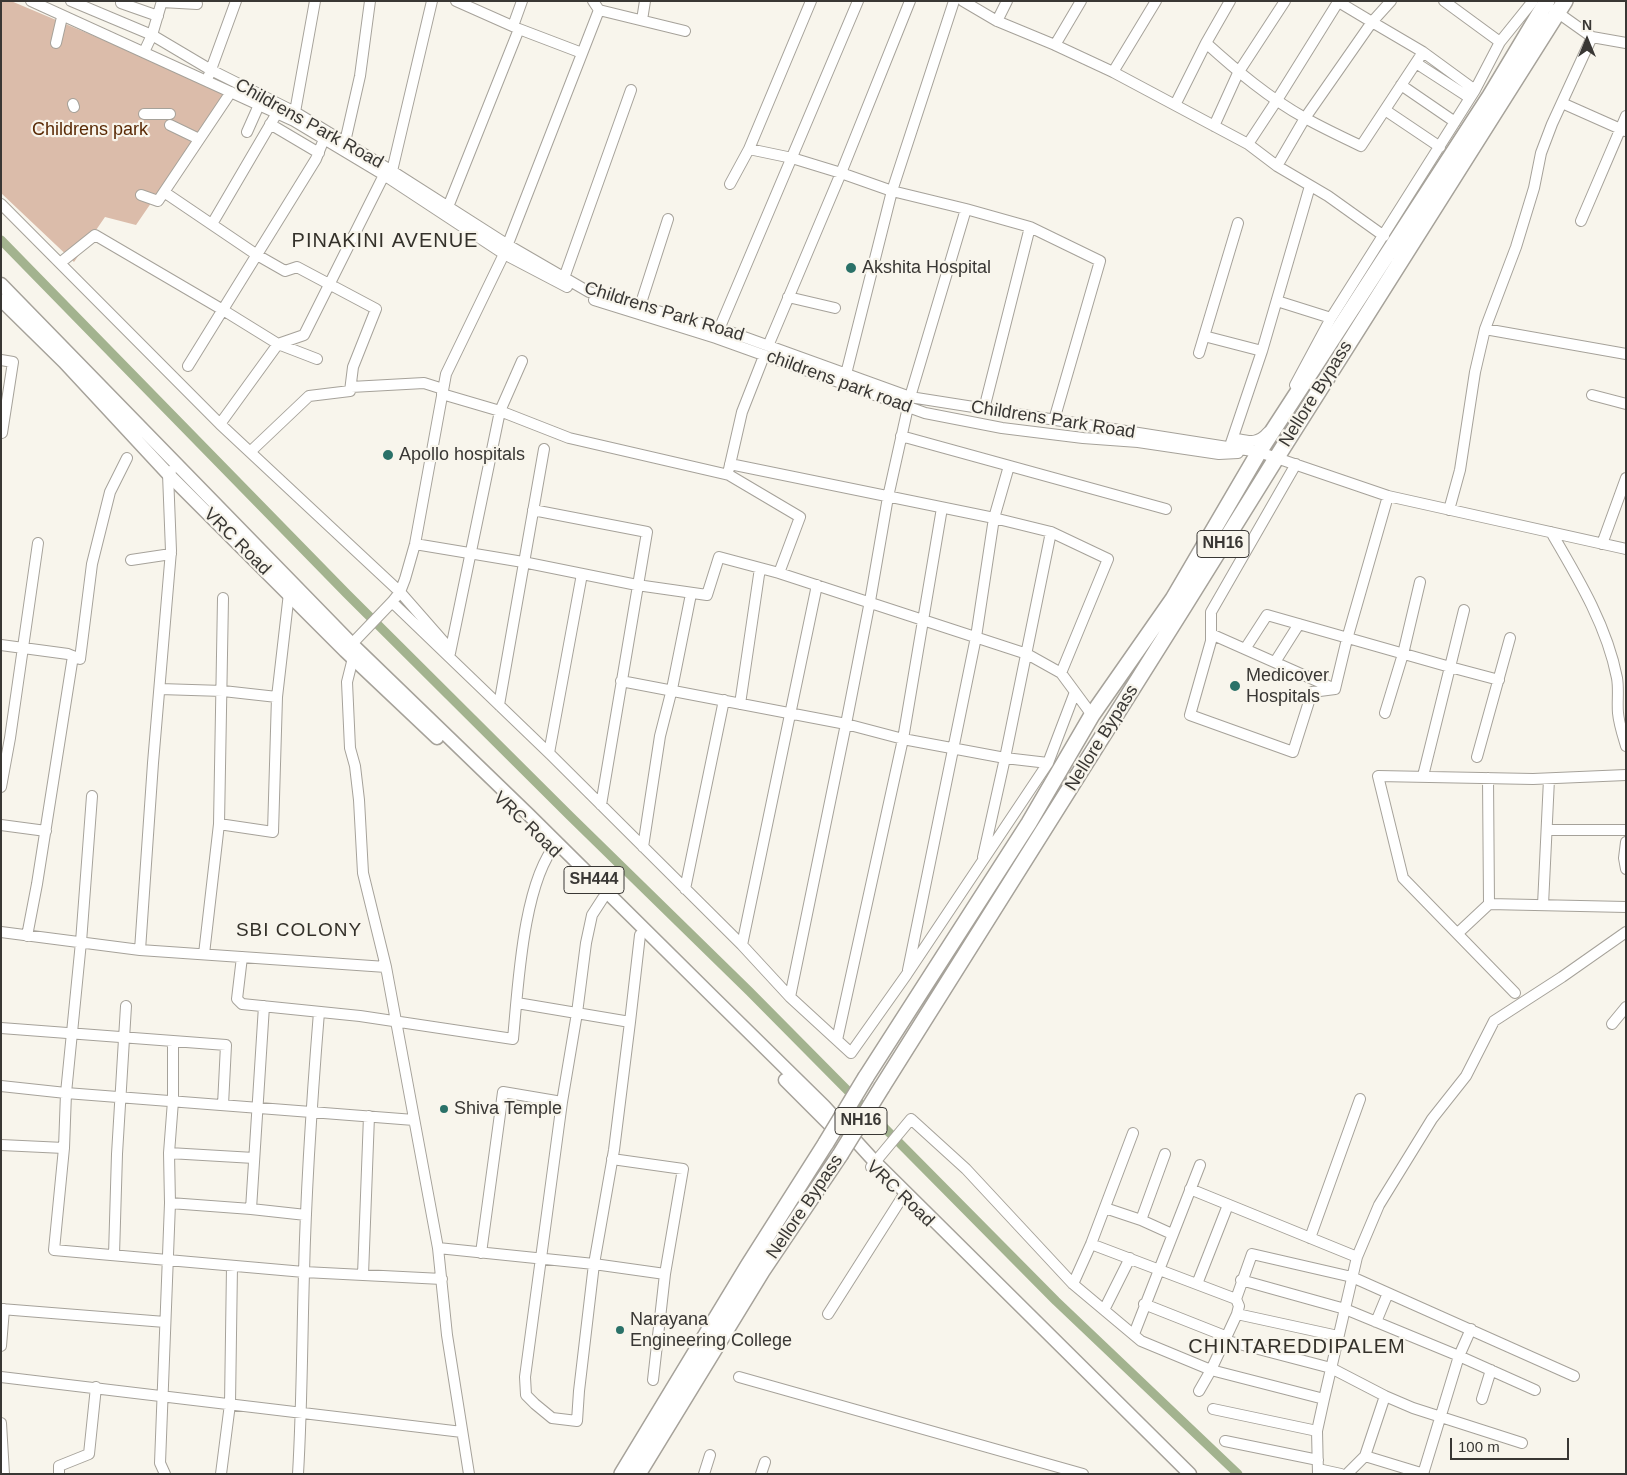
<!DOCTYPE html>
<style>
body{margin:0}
#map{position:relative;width:1627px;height:1475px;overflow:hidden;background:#f8f5ec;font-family:Helvetica,sans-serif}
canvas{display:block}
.frame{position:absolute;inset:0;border:2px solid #393734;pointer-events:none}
.north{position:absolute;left:1562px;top:15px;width:50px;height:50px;-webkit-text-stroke:4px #f8f5ec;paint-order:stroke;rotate:0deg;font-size:14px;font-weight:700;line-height:20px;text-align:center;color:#393734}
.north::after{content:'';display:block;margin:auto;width:18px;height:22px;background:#393734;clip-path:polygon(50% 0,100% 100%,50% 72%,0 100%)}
.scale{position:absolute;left:1450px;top:1438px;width:119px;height:22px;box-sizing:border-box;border:2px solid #393734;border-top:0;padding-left:6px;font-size:15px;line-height:18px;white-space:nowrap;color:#393734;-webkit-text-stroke:4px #f8f5ec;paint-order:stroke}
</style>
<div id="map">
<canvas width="1627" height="1475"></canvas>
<div class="frame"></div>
<div class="north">N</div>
<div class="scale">100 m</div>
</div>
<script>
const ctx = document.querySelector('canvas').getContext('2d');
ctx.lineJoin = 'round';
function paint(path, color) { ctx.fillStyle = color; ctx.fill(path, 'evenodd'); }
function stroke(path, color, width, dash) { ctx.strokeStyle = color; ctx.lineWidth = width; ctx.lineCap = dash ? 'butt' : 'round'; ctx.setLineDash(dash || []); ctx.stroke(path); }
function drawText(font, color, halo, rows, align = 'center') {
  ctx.font = font + ' Helvetica,sans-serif'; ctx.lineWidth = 4.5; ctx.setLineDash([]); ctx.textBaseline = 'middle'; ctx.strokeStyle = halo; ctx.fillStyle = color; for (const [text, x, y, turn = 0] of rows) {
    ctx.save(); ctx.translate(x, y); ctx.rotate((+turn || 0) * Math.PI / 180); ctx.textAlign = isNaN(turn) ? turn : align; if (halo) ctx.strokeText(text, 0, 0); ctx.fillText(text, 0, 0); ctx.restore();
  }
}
paint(new Path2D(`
 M1,1H11L227,92L136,225L105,217L74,262L1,193Z`), '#dbbcaa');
stroke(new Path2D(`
 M1,240L347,594L570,816L749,991L1056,1301L1238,1474`), '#a3b38f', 9);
const minor = new Path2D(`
 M31,1L294,121L384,175L504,254L567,287
 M71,1L152,35L211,70L295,112L392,171L508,245L589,292L719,328L910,397L1259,452L1388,496L1626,549
 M456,1L519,29L582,53
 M593,1L599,10L685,31
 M963,1L997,21L1055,45L1113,72L1248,144L1277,166L1328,196L1384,236
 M1337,1L1372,22L1391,1
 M1444,1L1500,42
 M162,2L197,4
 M121,3L158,16
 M1554,10L1592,37L1626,43
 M642,20L645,1
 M997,21L1007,1
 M513,26L522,1
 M56,43L62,17
 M1206,43C1237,71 1269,98 1305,118C1323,128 1342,137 1361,146L1423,52
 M1055,45L1081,1
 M144,52L152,35L162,1
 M1416,63L1470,98
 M1113,72L1156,1
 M209,75L236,1
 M1401,85L1455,122
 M231,92L164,192L257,255L285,271L297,267L376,309L353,367L350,391L309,396L250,452
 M1562,103L1625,131
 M73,104L74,107
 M1175,105L1206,43L1230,1
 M1385,110L1440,147
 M295,112L315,1
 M144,114H170
 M270,124L319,153
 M170,125L199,139
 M1214,126L1238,73L1285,1
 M247,132L259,105
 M345,142L360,76L370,1
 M1248,144L1277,100L1338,2
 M749,149L792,158L841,173L892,191L966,209L1030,227L984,409
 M1277,166L1305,118L1372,22L1423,52L1475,90
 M392,171L432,1
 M730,184L749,149L811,1
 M141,195L158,201L164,192
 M1,204L220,424L400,592L450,649
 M448,207L519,29
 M1581,221L1626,116
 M212,224L277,113
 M1030,227L1100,261L1054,420
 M60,263L95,235L223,310L278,344L304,335L384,175
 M564,278L631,90
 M788,297L835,308
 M594,300L716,338L925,413L1002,428L1083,438L1138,442L1219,454L1238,453
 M1277,301L1331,318
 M640,306L668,219
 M1485,329L1626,354
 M717,334L858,1
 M1204,336L1262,351
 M768,346L841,173L910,1
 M1199,353L1238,223
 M1,360L13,362L2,433
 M188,366L316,159L324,139
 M846,374L892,191L954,1
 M1295,385L1331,318L1475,90L1500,42L1533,1
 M351,387L424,383L443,389
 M442,394L500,411L569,438L729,475L800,517L779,573
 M1592,395L1626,404
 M910,397L966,209
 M220,424L278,344L317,359
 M901,436L1166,509
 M1233,438C1248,441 1257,445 1268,432
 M1231,443L1262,351L1310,186
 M730,464L994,518L1051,532L1108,559L1061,673
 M1296,464L1211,612V641L1190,715L1293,752L1312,692L1335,689L1347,639L1388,496
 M729,469L742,412L764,356
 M533,510L647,532L601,805
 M1449,510L1460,470L1475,372L1485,329L1516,247L1534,188L1541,153L1552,124L1592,37
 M1551,532C1578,578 1607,626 1617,678C1619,689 1617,702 1618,713C1619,724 1623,736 1626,746
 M415,544L523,562L637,585L707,595L719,557L779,573L1027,654L1061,673L1092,715
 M1602,544L1626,478
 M131,560L171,554
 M392,602L551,755L742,945L790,997L851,1053L907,974L1048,763L1075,692
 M1464,610L1450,667L1499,680
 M1211,634L1335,689
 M1,645L68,654L80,659L92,564L110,492L127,458
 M347,649L392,602L400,592L405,579L415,544L446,374L504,254L599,10
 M1245,649L1267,615L1450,667L1423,776
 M450,653L500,411L522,361
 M353,658L347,682L350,748L355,766L359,800L363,873L386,967L438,1248L447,1335L469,1474
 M1275,662L1299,624
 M621,681L846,724L903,739L1005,758L1048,763
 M160,689L223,691L277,697L289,593
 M740,704L760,568
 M499,705L544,449
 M1385,713L1403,654L1420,582
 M549,753L582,574
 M1477,757L1510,638
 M1488,778L1489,904L1626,907
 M1,787L10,738L38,543
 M92,796L81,942L66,1093L64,1148L54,1250L304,1272L442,1279
 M219,824L273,832L277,697
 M1,825L46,831
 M1547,830H1626
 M1626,842L1624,858L1626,869
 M643,847L660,736L672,689L691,594
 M983,857L1005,758L1051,532
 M685,889L724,700
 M603,898L592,915L586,943L577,1013L562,1102L525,1377L526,1395L535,1404L552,1418L577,1421L579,1391L594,1264L665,1274L683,1169L612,1159
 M1543,905L1549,779
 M1,932L140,950L386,967
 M1458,933L1489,904
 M27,936L37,884L73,656
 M742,945L817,585
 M140,950L153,763L171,551L168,474L171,471
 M204,954L219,824L223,598
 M242,957L237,999L242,1004L360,1016L513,1039C518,987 523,881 557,843
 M908,970L976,637L994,518L1009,466
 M1515,993L1403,878L1378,776L1533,779L1626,775
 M790,997L846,724L870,601L888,497L908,407
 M517,1003L630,1022L640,935
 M264,1006L251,1209L306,1215
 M1612,1024L1626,1007
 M1,1028L226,1045L223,1105
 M837,1040L903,739L942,508
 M1,1086L66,1093L414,1120
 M1,1145L64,1148
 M169,1153L254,1158
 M871,1167L911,1119L966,1169L1073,1284L1141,1341L1211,1370L1324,1399
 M1190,1189L1357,1257
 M170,1203L251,1209
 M1105,1208L1141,1220L1172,1234
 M1141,1220L1165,1154
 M1310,1238L1360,1099
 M1091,1244L1236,1299L1252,1254L1352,1277L1574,1376
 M438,1248L594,1264L614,1150L630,1022
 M481,1253L503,1092L562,1102
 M114,1255L117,1154L126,1006
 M363,1275L369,1116
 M1241,1280L1345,1309L1459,1356L1535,1390
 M1073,1284L1091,1244L1133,1133
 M1197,1284L1228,1205
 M1144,1304L1225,1336
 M1,1309L165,1322
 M1104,1310L1130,1258
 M828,1314L903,1196
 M1237,1314L1338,1336
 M1376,1322L1388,1293
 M1134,1334L1200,1165
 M1224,1340L1331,1368L1385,1396L1413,1408L1522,1443
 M1,1346L4,1309
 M1,1377L462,1432
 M739,1377L1083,1474
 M653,1380L665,1274
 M1199,1391L1211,1370L1237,1314L1239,1306L1236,1299
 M1482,1399L1491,1370
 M1213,1409L1317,1431
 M1,1423L4,1474
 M1225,1441L1318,1460
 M1365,1456L1385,1396
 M1318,1469L1341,1474
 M59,1474V1466L89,1454L96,1387
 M165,1474L160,1463L170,1203L169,1153L173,1101V1041
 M221,1474L230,1404L232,1266
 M298,1474C302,1407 302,1340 304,1273C306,1186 312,1099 319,1012
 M704,1474L710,1455
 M761,1474L765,1462
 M1318,1474L1317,1431L1324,1399L1357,1257L1379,1205L1432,1119L1466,1076L1494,1021L1562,977L1626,932
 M1347,1474L1365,1456L1424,1474
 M1423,1474L1459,1356L1471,1329`);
const major = new Path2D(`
 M1,284L352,644L529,815L714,998L824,1106L875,1162L1190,1474
 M1,300L64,362L168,474L345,651L437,738
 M785,1080L832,1127`);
const highway = new Path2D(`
 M866,1077L1029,823L1092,715L1173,599L1259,452L1490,96L1547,1
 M882,1087L1185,605L1277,457L1565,1
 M622,1474L748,1266L826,1143
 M638,1474L762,1271L840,1155`);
stroke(minor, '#a6a29a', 12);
stroke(major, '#a6a29a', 15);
stroke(highway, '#a6a29a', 18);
stroke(minor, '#fff', 10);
stroke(major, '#fff', 12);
stroke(highway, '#fff', 15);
const highwayBridge = new Path2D(`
 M826,1143L866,1077
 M840,1155L882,1087`);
stroke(highwayBridge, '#a6a29a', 18, []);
stroke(highwayBridge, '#fff', 15);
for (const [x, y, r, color] of [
 [851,268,6,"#2a7168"],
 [388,455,6,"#2a7168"],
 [1235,686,6,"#2a7168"],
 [444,1109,5,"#2a7168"],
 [620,1330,5,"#2a7168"]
]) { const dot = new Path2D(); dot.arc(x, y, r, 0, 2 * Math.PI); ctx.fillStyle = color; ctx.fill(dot); stroke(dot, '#f8f5ec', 2); }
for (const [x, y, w] of [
 [1223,544,52],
 [594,880,60],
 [861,1121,52]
]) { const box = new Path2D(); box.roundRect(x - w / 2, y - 13.5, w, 27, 4); ctx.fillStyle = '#f8f5ec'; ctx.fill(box); stroke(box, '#393734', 1); }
drawText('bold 16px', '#393734', null, [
 ["NH16",1223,544],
 ["SH444",594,880],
 ["NH16",861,1121]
]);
drawText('18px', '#393734', '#f8f5ec', [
 ["Childrens Park Road",309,124,29],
 ["Childrens Park Road",664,312,17],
 ["childrens park road",839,382,20],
 ["Nellore Bypass",1316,394,-58],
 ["Childrens Park Road",1053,420,9],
 ["VRC Road",237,542,45],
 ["Nellore Bypass",1102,738,-58],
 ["VRC Road",527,825,44],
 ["VRC Road",900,1194,44],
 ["Nellore Bypass",805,1207,-56]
]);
drawText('18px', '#5a2a06', '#f8f5ec', [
 ["Childrens park",90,130]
]);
drawText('18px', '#393734', '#f8f5ec', [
 ["Akshita Hospital",862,268],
 ["Apollo hospitals",399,455],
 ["Medicover",1246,676],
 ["Hospitals",1246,697],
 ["Shiva Temple",454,1109],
 ["Narayana",630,1320],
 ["Engineering College",630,1341]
], 'left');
ctx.letterSpacing = '1px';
drawText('19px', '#34312a', '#f8f5ec', [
 ["SBI COLONY",299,931]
]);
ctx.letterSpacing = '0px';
ctx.letterSpacing = '1px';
drawText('20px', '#34312a', '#f8f5ec', [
 ["PINAKINI AVENUE",385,241],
 ["CHINTAREDDIPALEM",1297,1347]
]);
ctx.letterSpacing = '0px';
</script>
